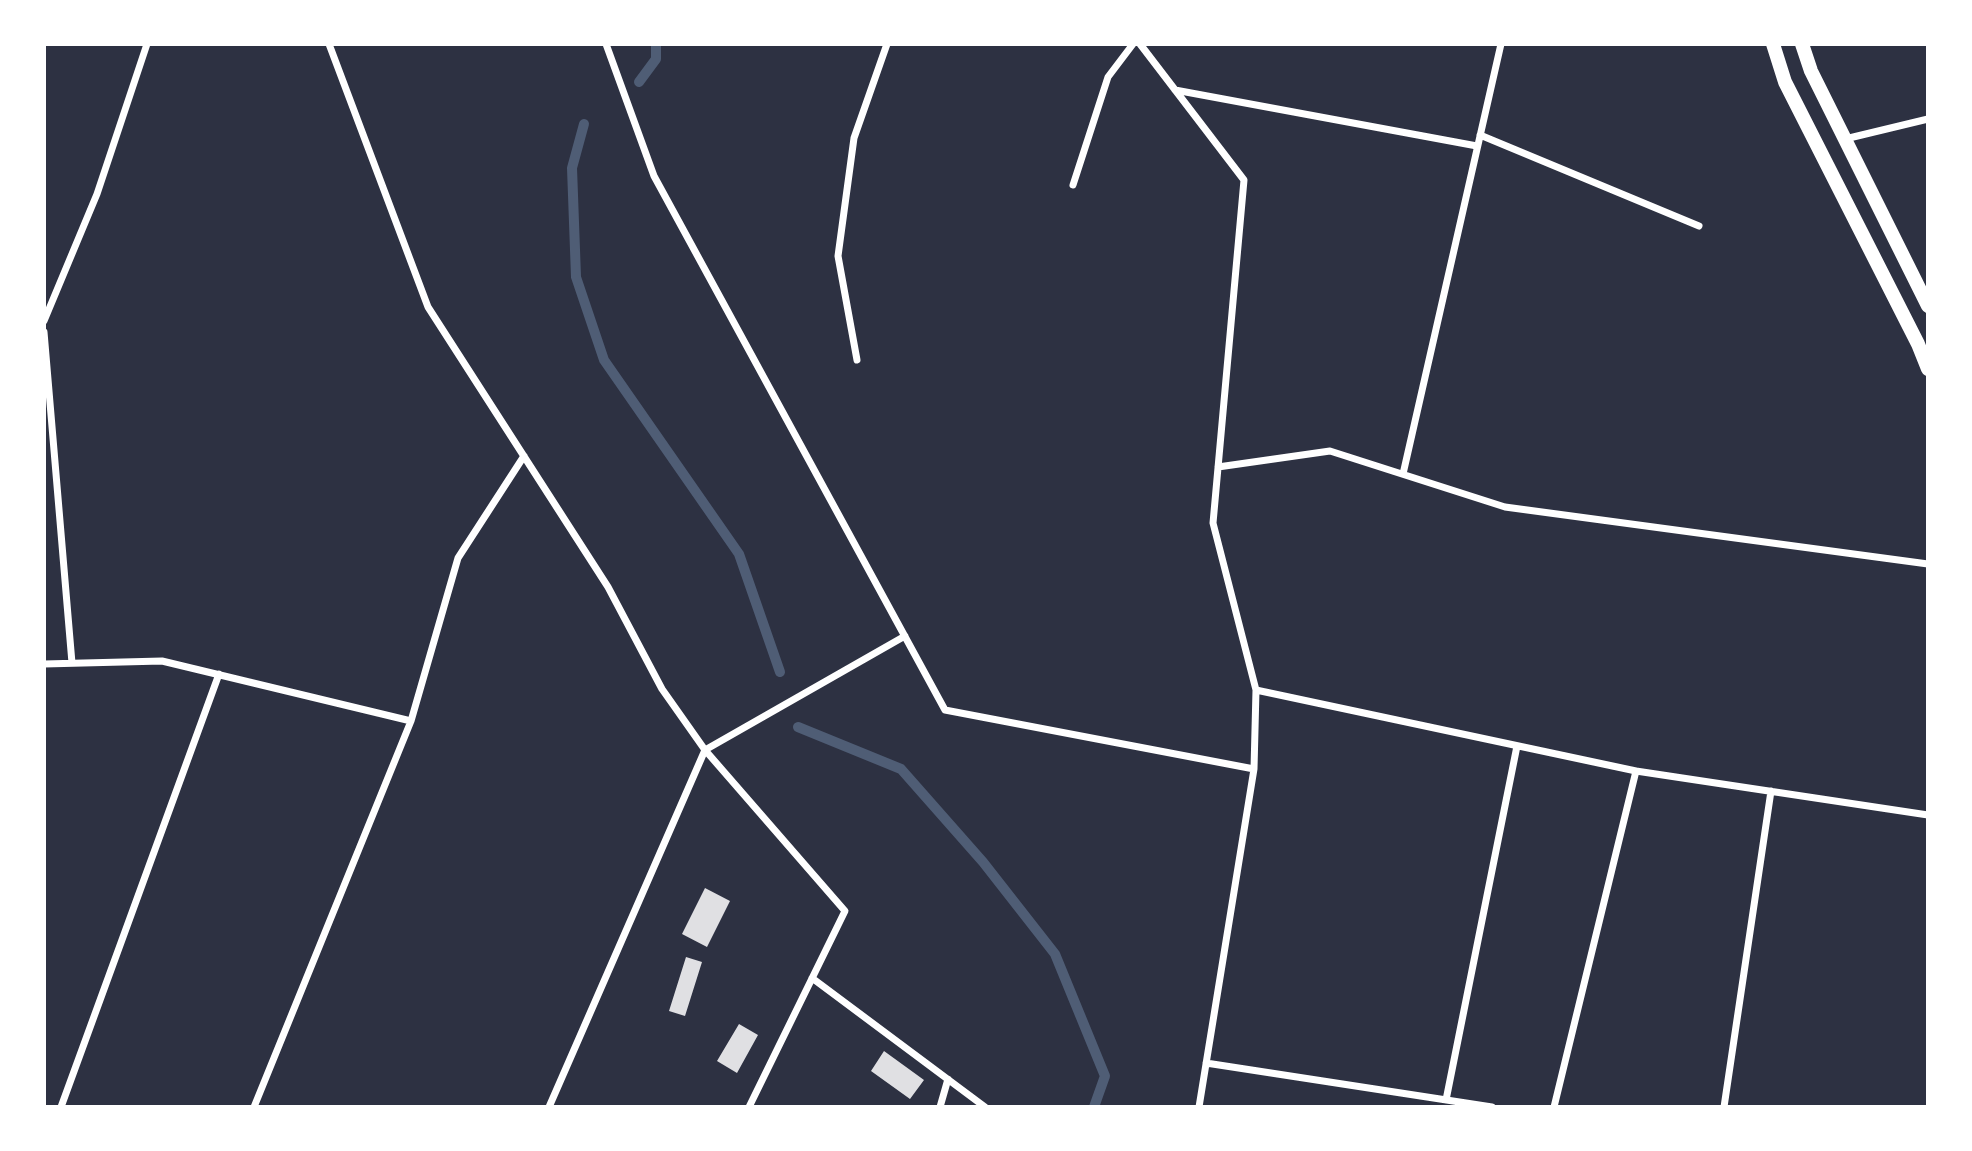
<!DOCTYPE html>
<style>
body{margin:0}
#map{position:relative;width:1972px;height:1151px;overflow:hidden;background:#2d3142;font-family:Mulish,sans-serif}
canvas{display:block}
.frame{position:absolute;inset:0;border:46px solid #fff;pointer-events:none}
</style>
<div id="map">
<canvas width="1972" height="1151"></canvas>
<div class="frame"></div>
</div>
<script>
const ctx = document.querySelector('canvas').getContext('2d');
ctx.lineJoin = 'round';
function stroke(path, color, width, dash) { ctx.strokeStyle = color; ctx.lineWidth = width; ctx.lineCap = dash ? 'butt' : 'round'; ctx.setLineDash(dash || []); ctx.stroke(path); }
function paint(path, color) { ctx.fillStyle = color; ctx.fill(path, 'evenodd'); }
stroke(new Path2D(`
 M639,82L656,59V44
 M584,124L572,168L576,277L604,360L739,554L780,672
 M798,727L901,769L983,862L1055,954L1105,1076L1094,1107`), '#4f5d75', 10);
paint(new Path2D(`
 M705,888L730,901L707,947L682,934Z
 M686,957L702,962L685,1016L669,1011Z
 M739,1024L758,1035L737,1073L717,1061Z
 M884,1051L924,1080L910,1099L871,1071Z`), '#e0e0e3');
stroke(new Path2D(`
 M329,44L428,307L608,587L662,689L705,750L845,911L749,1107
 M606,44L654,176L945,710L1254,769
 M1140,44L1244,180L1213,523L1256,690L1254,769L1199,1107
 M1175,90L1477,146
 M1480,135L1699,226
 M1845,139L1928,119
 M1073,185L1108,77L1133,44
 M44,321L97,194L147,44
 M44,332L72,663
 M857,360L838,256L854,138L887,44
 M1218,467L1330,451L1505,507L1928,564
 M1403,474L1501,44
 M44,664L162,661L411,721
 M1256,690L1636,771L1928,815
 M812,978L985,1107
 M1206,1063L1492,1107
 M1446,1100L1517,746
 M61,1107L219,674
 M254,1107L411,721L458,558L524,456
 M549,1107L705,750L905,636
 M940,1107L948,1079
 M1554,1107L1636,771
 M1724,1107L1771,791`), '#fff', 7);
stroke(new Path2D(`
 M1773,44L1785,82L1918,344L1928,369
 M1802,44L1811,71L1928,306`), '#fff', 14);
</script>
